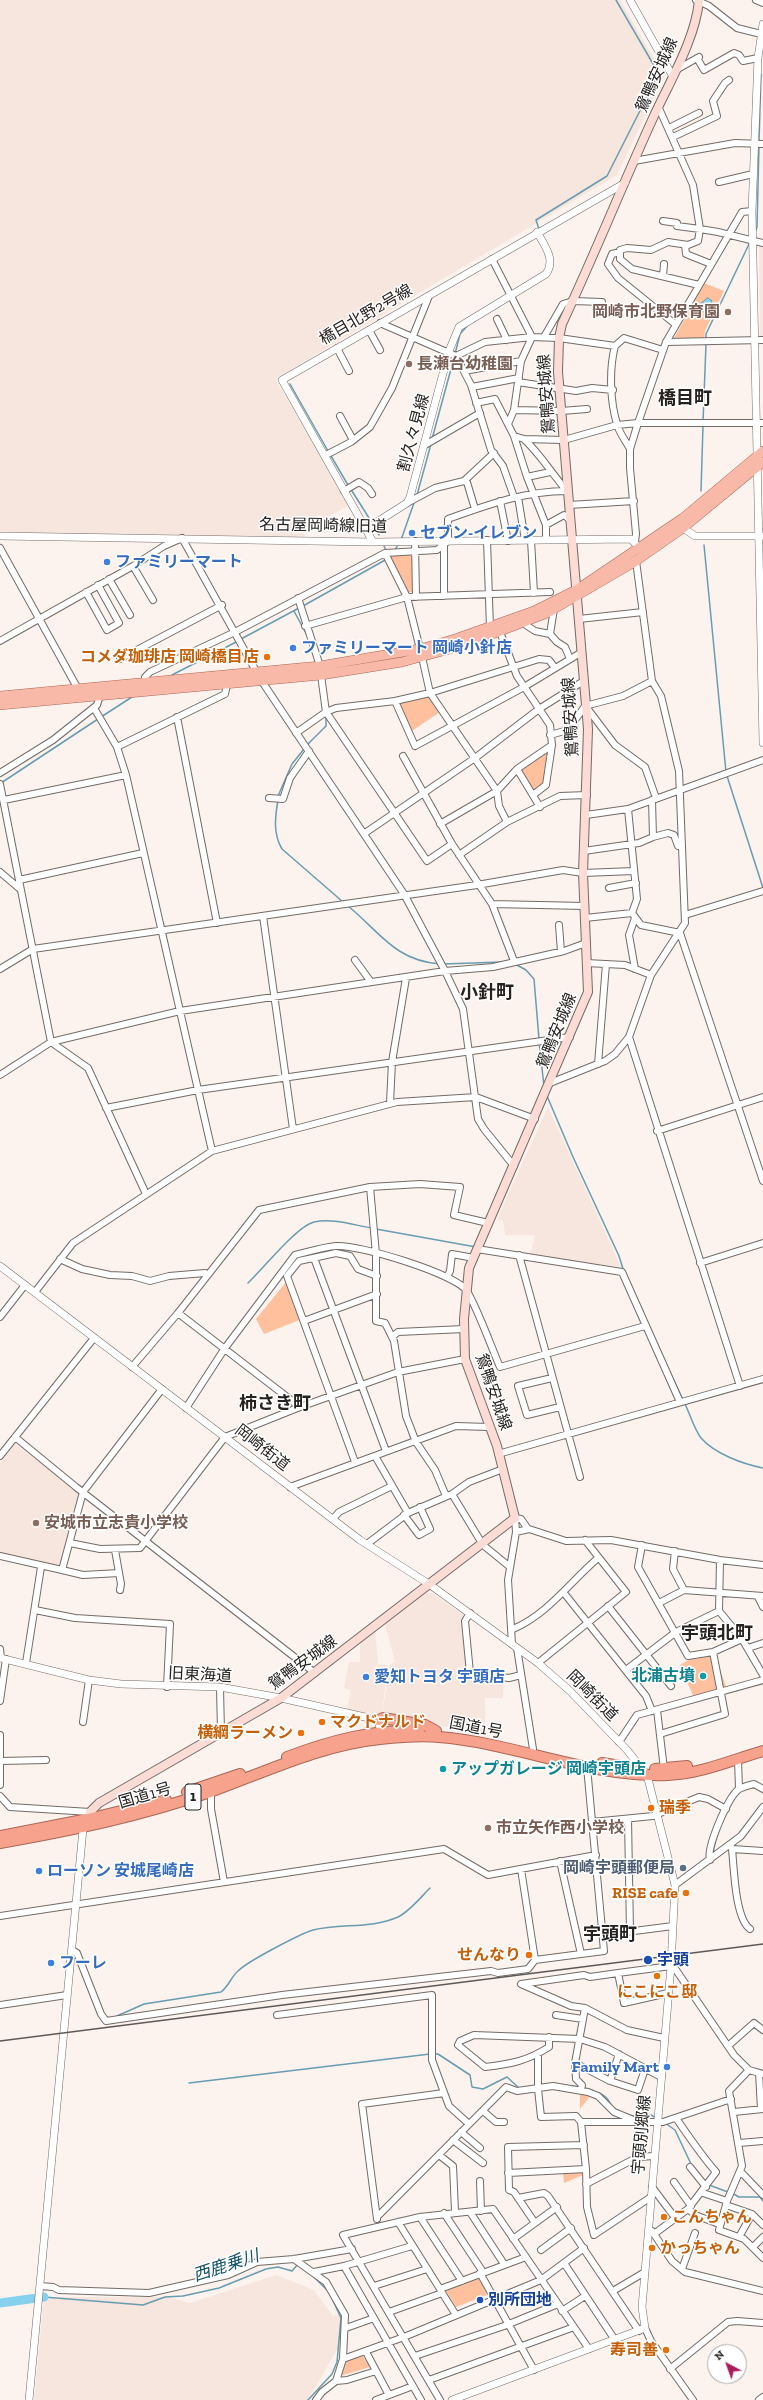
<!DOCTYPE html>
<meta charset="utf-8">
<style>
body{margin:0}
#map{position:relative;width:763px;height:2400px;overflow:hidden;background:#fcf3ee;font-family:"Zilla Slab",serif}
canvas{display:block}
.north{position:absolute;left:707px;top:2344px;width:40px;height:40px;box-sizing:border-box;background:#fff;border:1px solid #a8a7a6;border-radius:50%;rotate:319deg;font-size:11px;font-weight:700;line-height:16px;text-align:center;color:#262220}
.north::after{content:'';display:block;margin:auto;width:14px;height:18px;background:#aa1d5c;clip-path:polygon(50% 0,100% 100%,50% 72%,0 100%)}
</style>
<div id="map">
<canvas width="763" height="2400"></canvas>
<div class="north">N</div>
</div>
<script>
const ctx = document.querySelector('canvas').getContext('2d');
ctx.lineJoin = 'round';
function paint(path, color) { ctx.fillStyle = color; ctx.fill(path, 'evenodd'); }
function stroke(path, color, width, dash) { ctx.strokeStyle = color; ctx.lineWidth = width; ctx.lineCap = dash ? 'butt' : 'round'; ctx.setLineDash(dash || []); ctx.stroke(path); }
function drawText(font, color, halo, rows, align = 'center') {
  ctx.font = font + ' "Zilla Slab","Noto Sans JP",serif'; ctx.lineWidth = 3; ctx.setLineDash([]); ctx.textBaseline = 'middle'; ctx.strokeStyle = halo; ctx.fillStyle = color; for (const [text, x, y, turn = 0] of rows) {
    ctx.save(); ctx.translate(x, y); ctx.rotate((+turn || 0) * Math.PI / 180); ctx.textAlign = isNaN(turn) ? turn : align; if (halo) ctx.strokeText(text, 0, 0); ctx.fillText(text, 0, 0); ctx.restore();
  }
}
paint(new Path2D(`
 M0,0H620L664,76L617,175L275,379L350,505L302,530L307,540L0,532Z
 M759,247H763V338H760Z
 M548,1107L621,1267L530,1255L535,1235H505L503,1221L497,1219Z
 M15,1444L80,1493L60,1567L0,1552V1463Z
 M424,1593H432L465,1616L463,1621L467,1674L504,1681L503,1698H485V1733L382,1716L390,1664L395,1662L385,1623Z
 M375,1629L378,1664L388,1665L382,1714L377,1713L376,1716L347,1710L351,1690L344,1688L349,1662H360V1640Z
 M276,2275L314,2290L333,2316L339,2314L341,2318L339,2346L308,2400H34L44,2297H168L190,2303Z`), '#f7e6dd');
paint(new Path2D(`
 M704,283L724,291L705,331L704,341L672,342Z
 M412,554L413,592H408L388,555Z
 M430,695L440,712L412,731L399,702Z
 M549,750L544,783L533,791L519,769Z
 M287,1281L302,1319L264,1334L256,1319Z
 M715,1655L727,1689L694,1698L680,1665L689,1660Z
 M580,2092L591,2095L580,2109Z
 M563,2173H582L583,2175L564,2183Z
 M479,2277L487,2295L456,2307L446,2291Z
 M362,2355L370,2367L340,2376L343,2361Z`), '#fec09d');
const water = new Path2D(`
 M708,298L712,301L706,313L696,308Z`);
paint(water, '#85d1ee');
stroke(water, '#689cb0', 1);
stroke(new Path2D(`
 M759,142L761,74
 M539,229L536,220L607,176L655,81L656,69L616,0
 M755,232L757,227L759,146
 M552,269L553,262
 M706,339V334L750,242
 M455,354L460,334L468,325
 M290,384L328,451
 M703,422L706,344
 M432,439L454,358
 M331,456L348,485
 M352,491L369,518
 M701,491L703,426
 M417,495L431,444
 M374,527L379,535
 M401,540L415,500
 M704,545L726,772
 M384,546L386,550
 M395,550L399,543
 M303,606L387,559
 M294,611L308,637
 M241,639L299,608
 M172,675L238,641
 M101,717L132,697
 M307,745L326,726V716
 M727,776L763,888
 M1,783L98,719
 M278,796L292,764L304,749
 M278,800C275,817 273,834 282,849L343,902
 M348,906C379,931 395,961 440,964
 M443,964L502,962
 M515,964L526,970L534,979L539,1039
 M539,1042L544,1086
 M547,1096L573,1157L619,1256L624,1272
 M376,1229L476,1247
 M248,1283C263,1269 297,1226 314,1222C333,1218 353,1225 372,1228
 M666,1364L683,1400
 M685,1404C690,1414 694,1429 701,1438C715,1454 743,1464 763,1468
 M117,2016L144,2004L221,1992C229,1986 231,1977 238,1971C248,1961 300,1934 313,1930C341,1923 371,1929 398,1917C410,1911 421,1897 430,1888
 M434,2054H438L470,2075L472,2087L483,2089L507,2077L519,2088
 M189,2083L430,2054
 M572,2086L580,2087
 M584,2088L592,2090
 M599,2093C610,2098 607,2101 614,2108C623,2115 641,2119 651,2115L656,2118
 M665,2123L675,2130L691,2164
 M709,2185L728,2192
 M732,2193L739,2197H760L763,2201
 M44,2297L143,2305L165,2297L183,2296L219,2288L266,2269L278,2267L292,2271L298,2264
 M308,2400L332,2374L337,2362L341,2318L329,2292L315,2278`), '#689cb0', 1.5);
stroke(new Path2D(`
 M0,2303L44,2297`), '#85d1ee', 9);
const minor = new Path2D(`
 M696,0L709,6L737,28L761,34
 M756,0L763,3
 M697,58L704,70L734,53L739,55L743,61L758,58
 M676,70L699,57
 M658,106L693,185L700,229L718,232L763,243
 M669,128L699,113
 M673,137L717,116L713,101L725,83L729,80
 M634,161L735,143L763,144
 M719,182L753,174
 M663,221L677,223V226L700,229L698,241L688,245L668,242L651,250L627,248L620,250V259L632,269L699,285
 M685,245L686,254L711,264
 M620,252L612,254L608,264L618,278L675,324
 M492,259L532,337
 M663,276L664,264
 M497,319L507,340
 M380,323L456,356L471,385L491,450L503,466L514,497
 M369,330L380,350
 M544,337L563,304L573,301L602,302
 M666,342L763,340
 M615,346L624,338L663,350
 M337,348L349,371
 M456,356L485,342L532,337L559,338L615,346C609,369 610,401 617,424C619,433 626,441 630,449
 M464,371L521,361
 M518,382L576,391L592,388L613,390
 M472,387L519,378
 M476,403L495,399L514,436L524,439L564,440L617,425L638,423H763
 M514,410L561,411L587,409
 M340,416L353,440
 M508,424L514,410L521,361L532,337
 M514,436L527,477L550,472
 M524,439C541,455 552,474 567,491
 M425,445L480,413
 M326,455L351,442L370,427L392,388L429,296
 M527,477L546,525V540
 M466,479L475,509
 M344,491L359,482L368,488L372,494
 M518,497L525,540
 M500,501L508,541
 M407,503L435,488L464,481L494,453
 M569,505L634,501
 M546,525L564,515L570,520
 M487,540L490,628
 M531,540L534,593
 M415,541L416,597
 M635,542L636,534L630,468V449L638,423L666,342L742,212L752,211
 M444,544V596
 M0,548L78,689
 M385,553L407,597L420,649
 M133,566L153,600
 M109,579L130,615
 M86,592L107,630L119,623L98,585
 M298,598L320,666
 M579,619L643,612
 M523,623L535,631L550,634L557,642L565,647L570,659
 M305,626L407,597L550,592
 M500,632L517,676L550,725L552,745L546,785L533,795
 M550,634L554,609
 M0,641L133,566L164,546L182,538L261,680L404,894L445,971L463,1009L478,1119L484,1129L514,1166
 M422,657L430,693L497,791L499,806L507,822
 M120,659L222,605
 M321,675L326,712L427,861L452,844
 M145,682V677L150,672L235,632L385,553L437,550L448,541V519C487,505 525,491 567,491
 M395,701L415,746L524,687L582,652
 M94,708L117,747L126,775L212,1151
 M587,708L615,745L645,767L656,798
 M177,717L217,923
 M296,733L326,712L336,708L395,701L430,693L539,659L549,660L555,668
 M550,735L568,730L585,706L623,696L652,681
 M117,747L225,694L227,685
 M403,756L452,844L492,904L514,961
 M517,769L540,807
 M0,773L53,740L97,705L100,695
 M0,784L51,1042L88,1068L146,1194
 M269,798L283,799L290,778L309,751
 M4,800L126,775
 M628,809L637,899L632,913
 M586,815L628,809L763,760
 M440,824L497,791L517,769L552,745
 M365,833L475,758L539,709L582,682
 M653,837L668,833L674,835L678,846L682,845
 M584,851L639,843L653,837L652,800
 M459,855L507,822L560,796L587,795
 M0,872L20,889
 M19,880L143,853
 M609,888L636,883
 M492,904L585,906
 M632,913L641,925L680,933
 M685,915L763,891
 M263,916L293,1129
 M585,918L632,913
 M559,925L561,952
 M680,933L763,1181
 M355,960L371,982
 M586,963L625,965L651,975
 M0,969L33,949L477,885L563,870L583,873L634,871
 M635,969L629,935L635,918
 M629,1037L740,1386
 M598,1064L606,964
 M0,1075L51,1042L180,1011L445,971L493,967L564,951L586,943
 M550,1083L605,1061L615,1054L629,1037L651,975L685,923L679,771L661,696L652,681L636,561
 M390,1103L392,1062L406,978
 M106,1108L198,1090L570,1037
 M657,1131L763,1097
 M370,1187L376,1254V1321L385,1323L394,1341L406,1416L416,1442L435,1470L446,1496
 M477,1249L622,1272L680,1402
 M519,1255L580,1477
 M314,1258L386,1451
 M60,1259L82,1269L110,1275L132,1276L150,1281L169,1276L205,1273L207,1276
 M700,1263L763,1243
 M447,1277L450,1271L452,1254L474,1258
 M35,1292L73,1243L212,1151L397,1102L476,1097L535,1119
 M178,1313L300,1407
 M0,1317L25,1285
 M304,1321L377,1294
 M392,1337L398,1332L464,1329
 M132,1367L178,1313L259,1210L370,1187L420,1184L460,1187L454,1215L488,1223
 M552,1378L518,1386L527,1415L560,1407
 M186,1408L225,1348L295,1255C308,1252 323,1247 336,1246C358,1244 456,1274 467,1291C479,1312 490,1344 500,1367L645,1326
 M15,1437L76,1487L315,1673
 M498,1454L763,1379
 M0,1456L94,1338
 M375,1456L408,1513
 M355,1462L287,1276L299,1261L336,1253L350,1256L358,1269L377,1276
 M290,1487L456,1426L489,1427
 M452,1494L483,1545L510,1567
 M404,1515L419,1535L430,1529L420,1507
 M515,1518L521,1519L528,1529
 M333,1519L339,1512L392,1486
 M516,1532L529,1529L566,1541L611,1540L720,1560L763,1565
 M70,1543L100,1549L140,1548L225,1437L300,1407L398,1372L465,1359
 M367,1544L408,1513L452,1494L469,1482L503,1469
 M642,1545L638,1567L688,1656L713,1652
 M115,1550L121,1584L120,1590
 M675,1551L673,1569L684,1590
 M0,1556L62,1570L83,1492L162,1389
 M720,1560L719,1611L742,1639L763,1675
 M62,1570L83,1575L119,1573
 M564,1593L646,1696L652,1711
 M758,1597L763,1607
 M659,1603L684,1590L763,1596
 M608,1606L671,1686
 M35,1610L75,1618L170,1624L167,1687
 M470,1613L465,1621L470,1673L509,1678L521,1675
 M513,1629C548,1614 569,1583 598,1558
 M512,1644L508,1580L516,1532L515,1518
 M517,1648L533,1749
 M748,1648L763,1643
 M0,1649L1,1658
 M26,1663L41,1567
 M538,1663L626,1592L585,1540
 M626,1670L676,1632L719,1611
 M220,1687L221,1733
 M0,1701L6,1659
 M657,1710L664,1769
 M83,1722L89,1680
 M660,1734L725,1714L713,1652L742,1639
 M0,1735V1785
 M619,1742L637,1715L763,1680
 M738,1759L739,1789
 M1,1761L46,1760
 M211,1792V1809L224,1882
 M0,1796L10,1807L90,1812
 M628,1819L630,1931
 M592,1822L653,1816L699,1797L708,1799L726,1809
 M730,1845L732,1849C734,1868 735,1918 750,1929
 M732,1849L763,1851
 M710,1860C706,1848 728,1797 739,1789C743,1787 749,1785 754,1784L763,1789
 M560,1861L581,1954
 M521,1869L535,1960
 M675,1885L741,1836L763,1807
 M0,1916L444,1849L488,1875L596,1855
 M603,1935L673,1926
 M72,1950L77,1953L101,2014L106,2021L282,1995L491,1971L498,1973L528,1969L535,1960L604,1951L587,1767
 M668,1993L624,2003L618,1973L671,1966L674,1967L734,2055L749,2070L763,2074
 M0,2005L67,1995
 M585,2008L571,2006L521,1984L584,1975L590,1977L618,1973
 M277,2015L432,1995V2060L449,2106L469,2124
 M556,2015L583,2019
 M549,2037V2047C527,2061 511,2064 485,2067L458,2045L460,2041L474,2035L580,2039L605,2047L661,2077
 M728,2046L754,2023L763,2030
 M538,2054V2089L541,2117L576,2116L581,2122L586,2169L587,2207L594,2235L651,2197
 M575,2063L610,2081L638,2090L645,2069
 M749,2070L729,2091L742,2166L727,2201L719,2230L744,2239L763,2258
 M759,2073L761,2109
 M610,2081L619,2054
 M581,2090L582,2085L576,2079L575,2063L585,2008L627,2030L664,2038
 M483,2111L496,2122H504
 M734,2112L763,2109
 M581,2122H663L731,2099
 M461,2132L480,2148
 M453,2140L483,2163
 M739,2143L763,2141
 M439,2155L453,2166L455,2211
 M690,2167L706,2187
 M740,2171L763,2195
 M508,2173L586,2169
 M480,2181L481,2211
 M674,2182L691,2206
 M586,2184L638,2157L654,2156
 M652,2187L676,2219
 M703,2193L727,2201
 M518,2198L544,2193L548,2196L639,2331
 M726,2205L752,2214L763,2225
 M688,2209L695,2215L719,2224
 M470,2212L504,2264
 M444,2213L483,2272
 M377,2217L506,2087L517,2091L553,2086L588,2092L598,2096L614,2112L636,2121
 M420,2217L462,2281
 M377,2219L362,2104L444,2093
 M398,2222L440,2289L526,2257
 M535,2223L514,2192L509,2190L508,2147L584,2145
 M652,2231L672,2261L685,2272L763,2291
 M654,2234L688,2209L716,2172C701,2155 689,2137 676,2118
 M739,2237L752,2214
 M513,2239L557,2207
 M753,2247L763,2237
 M541,2250L571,2228
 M294,2259L326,2282L345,2315L343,2359L336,2381L322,2392L316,2400
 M564,2263L615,2340
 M344,2266L421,2400
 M682,2269L695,2233
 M314,2272L344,2266L412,2246
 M480,2273L534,2370
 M40,2286L53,2287L59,2290L149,2293L228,2275L257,2262L294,2259L352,2249
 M374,2286L427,2269
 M441,2291L456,2315
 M613,2291L645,2272
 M562,2311L585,2296
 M389,2312L442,2293
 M346,2328L374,2318
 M645,2328L651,2341L693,2400
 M366,2352L389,2395
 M415,2356L504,2326L558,2304
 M343,2359L404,2337L541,2280L584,2248
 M670,2369L728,2322L737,2321L763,2323
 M429,2380L574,2327
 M336,2381L347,2380L376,2371
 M376,2400L413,2386
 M440,2400L343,2235L420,2217L493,2209L589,2349
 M759,2400L763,2397`);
const tertiary = new Path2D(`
 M630,0L672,75
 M763,24L758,58L752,211L763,743
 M683,528L695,536H763
 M366,529L407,503L410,497L449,351L459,327L546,274C556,260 545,246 537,232
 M0,536L373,542L631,539L640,549
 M373,542L282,380L625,183
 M0,1266L360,1540L429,1584L538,1663L570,1691L627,1750L647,1775L675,1885L671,1966L642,2307L645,2328L452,2400
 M0,1658L89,1680L121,1684L220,1687L281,1698L378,1720L382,1736
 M29,2400L83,1829`);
const secondary = new Path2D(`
 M86,1823L90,1812L99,1803L281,1698L515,1518L497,1446L465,1359L464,1319L469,1268L588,992L583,873L588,729L558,372L559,338L562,324C594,256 622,186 653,118C669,83 696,38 699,0`);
const primary = new Path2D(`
 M0,696L320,666L420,649L455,639L534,611L578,589L683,518L763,451
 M0,705L321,675L402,662L461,646L547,613L636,561L683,528L763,462`);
const trunk = new Path2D(`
 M378,1720L383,1718L425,1725L436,1731
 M287,1757C330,1741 372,1729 419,1731
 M602,1763L633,1768
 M655,1769L687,1766
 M187,1792L240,1774
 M0,1836L88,1819L166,1800
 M0,1843C74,1830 140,1816 210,1792C265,1772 321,1745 380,1739C399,1737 420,1735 439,1737C516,1743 589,1778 668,1775C700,1774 732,1760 763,1751`);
stroke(minor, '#736b67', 8);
stroke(tertiary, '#736b67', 8);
stroke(secondary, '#736b67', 10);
stroke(primary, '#ac6654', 10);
stroke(trunk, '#ac6654', 12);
stroke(minor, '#fff', 6);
stroke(tertiary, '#fff', 7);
stroke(secondary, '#fcdcd4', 8);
stroke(primary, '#f8b9a9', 9);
stroke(trunk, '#f6a28c', 10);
stroke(new Path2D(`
 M0,2041L763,1944`), '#5d5855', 1.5);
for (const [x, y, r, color] of [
 [728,312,4,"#8d6e63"],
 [409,364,4,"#8d6e63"],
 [412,533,4,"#3f7fe0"],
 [107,562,4,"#3f7fe0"],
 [293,648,4,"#3f7fe0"],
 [267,657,4,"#e8710a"],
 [36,1523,4,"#8d6e63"],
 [703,1676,4,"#0f9aa8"],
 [366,1677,4,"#3f7fe0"],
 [322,1722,4,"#e8710a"],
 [301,1733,4,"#e8710a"],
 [443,1769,4,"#0f9aa8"],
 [651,1808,4,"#e8710a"],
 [488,1828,4,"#8d6e63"],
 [683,1868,4,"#5c6f8a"],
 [39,1871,4,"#3f7fe0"],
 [686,1893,4,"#e8710a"],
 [529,1955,4,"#e8710a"],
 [648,1960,5,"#1a4fb4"],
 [51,1963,4,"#3f7fe0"],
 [657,1976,4,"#e8710a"],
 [667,2067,4,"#3f7fe0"],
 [664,2217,4,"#e8710a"],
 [652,2248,4,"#e8710a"],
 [480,2300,4,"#1a4fb4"],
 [666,2350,4,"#e8710a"]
]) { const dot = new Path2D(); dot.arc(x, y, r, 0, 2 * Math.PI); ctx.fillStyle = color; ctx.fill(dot); stroke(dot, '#fff', 1.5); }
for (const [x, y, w] of [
 [193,1797,16]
]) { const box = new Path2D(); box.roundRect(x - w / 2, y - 13, w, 26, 3); ctx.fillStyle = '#fff'; ctx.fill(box); stroke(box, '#262220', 1); }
drawText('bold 15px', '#262220', null, [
 ["1",193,1797]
]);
drawText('16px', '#262220', '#fff', [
 ["鴛鴨安城線",657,75,-66],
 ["橋目北野2号線",366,315,-30],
 ["鴛鴨安城線",547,394,-94],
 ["割久々見線",414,433,-75],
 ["名古屋岡崎線旧道",323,526,1],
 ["鴛鴨安城線",571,717,-93],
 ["鴛鴨安城線",557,1031,-68],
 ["鴛鴨安城線",493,1392,71],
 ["岡崎街道",262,1448,38],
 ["鴛鴨安城線",303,1663,-36],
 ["旧東海道",200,1675,3],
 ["岡崎街道",592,1696,45],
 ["国道1号",476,1728,11],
 ["国道1号",145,1796,-16],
 ["宇頭別郷線",642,2135,-85]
]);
drawText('bold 16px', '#785e54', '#fff', [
 ["岡崎市北野保育園",720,312,"right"],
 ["長瀬台幼稚園",417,364],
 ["安城市立志貴小学校",44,1523],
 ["市立矢作西小学校",496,1828]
], 'left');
drawText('bold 16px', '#366cbe', '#fff', [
 ["セブン-イレブン",420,533],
 ["ファミリーマート",115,562],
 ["ファミリーマート 岡崎小針店",301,648],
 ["愛知トヨタ 宇頭店",374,1677],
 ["ローソン 安城尾崎店",47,1871],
 ["フーレ",59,1963],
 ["Family Mart",659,2067,"right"]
], 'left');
drawText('bold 16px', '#c56008', '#fff', [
 ["コメダ珈琲店 岡崎橋目店",259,657],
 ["マクドナルド",330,1722,"left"],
 ["横綱ラーメン",293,1733],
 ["瑞季",659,1808,"left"],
 ["RISE cafe",678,1893],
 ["せんなり",521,1955],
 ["にこにこ邸",657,1992,"center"],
 ["こんちゃん",672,2217,"left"],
 ["かっちゃん",660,2248,"left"],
 ["寿司善",658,2350]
], 'right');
drawText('bold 16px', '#0d838f', '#fff', [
 ["北浦古墳",695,1676],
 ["アップガレージ 岡崎宇頭店",451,1769,"left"]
], 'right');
drawText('bold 16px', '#4e5e75', '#fff', [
 ["岡崎宇頭郵便局",675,1868]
], 'right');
drawText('bold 16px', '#164399', '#fff', [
 ["宇頭",657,1960],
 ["別所団地",488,2300]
], 'left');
drawText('italic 17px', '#125266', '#fff', [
 ["西鹿乗川",226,2266,-18]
]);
drawText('bold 18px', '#262220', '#fff', [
 ["橋目町",685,399],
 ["小針町",487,993],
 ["柿さき町",275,1404],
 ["宇頭北町",717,1634],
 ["宇頭町",610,1935]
]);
</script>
